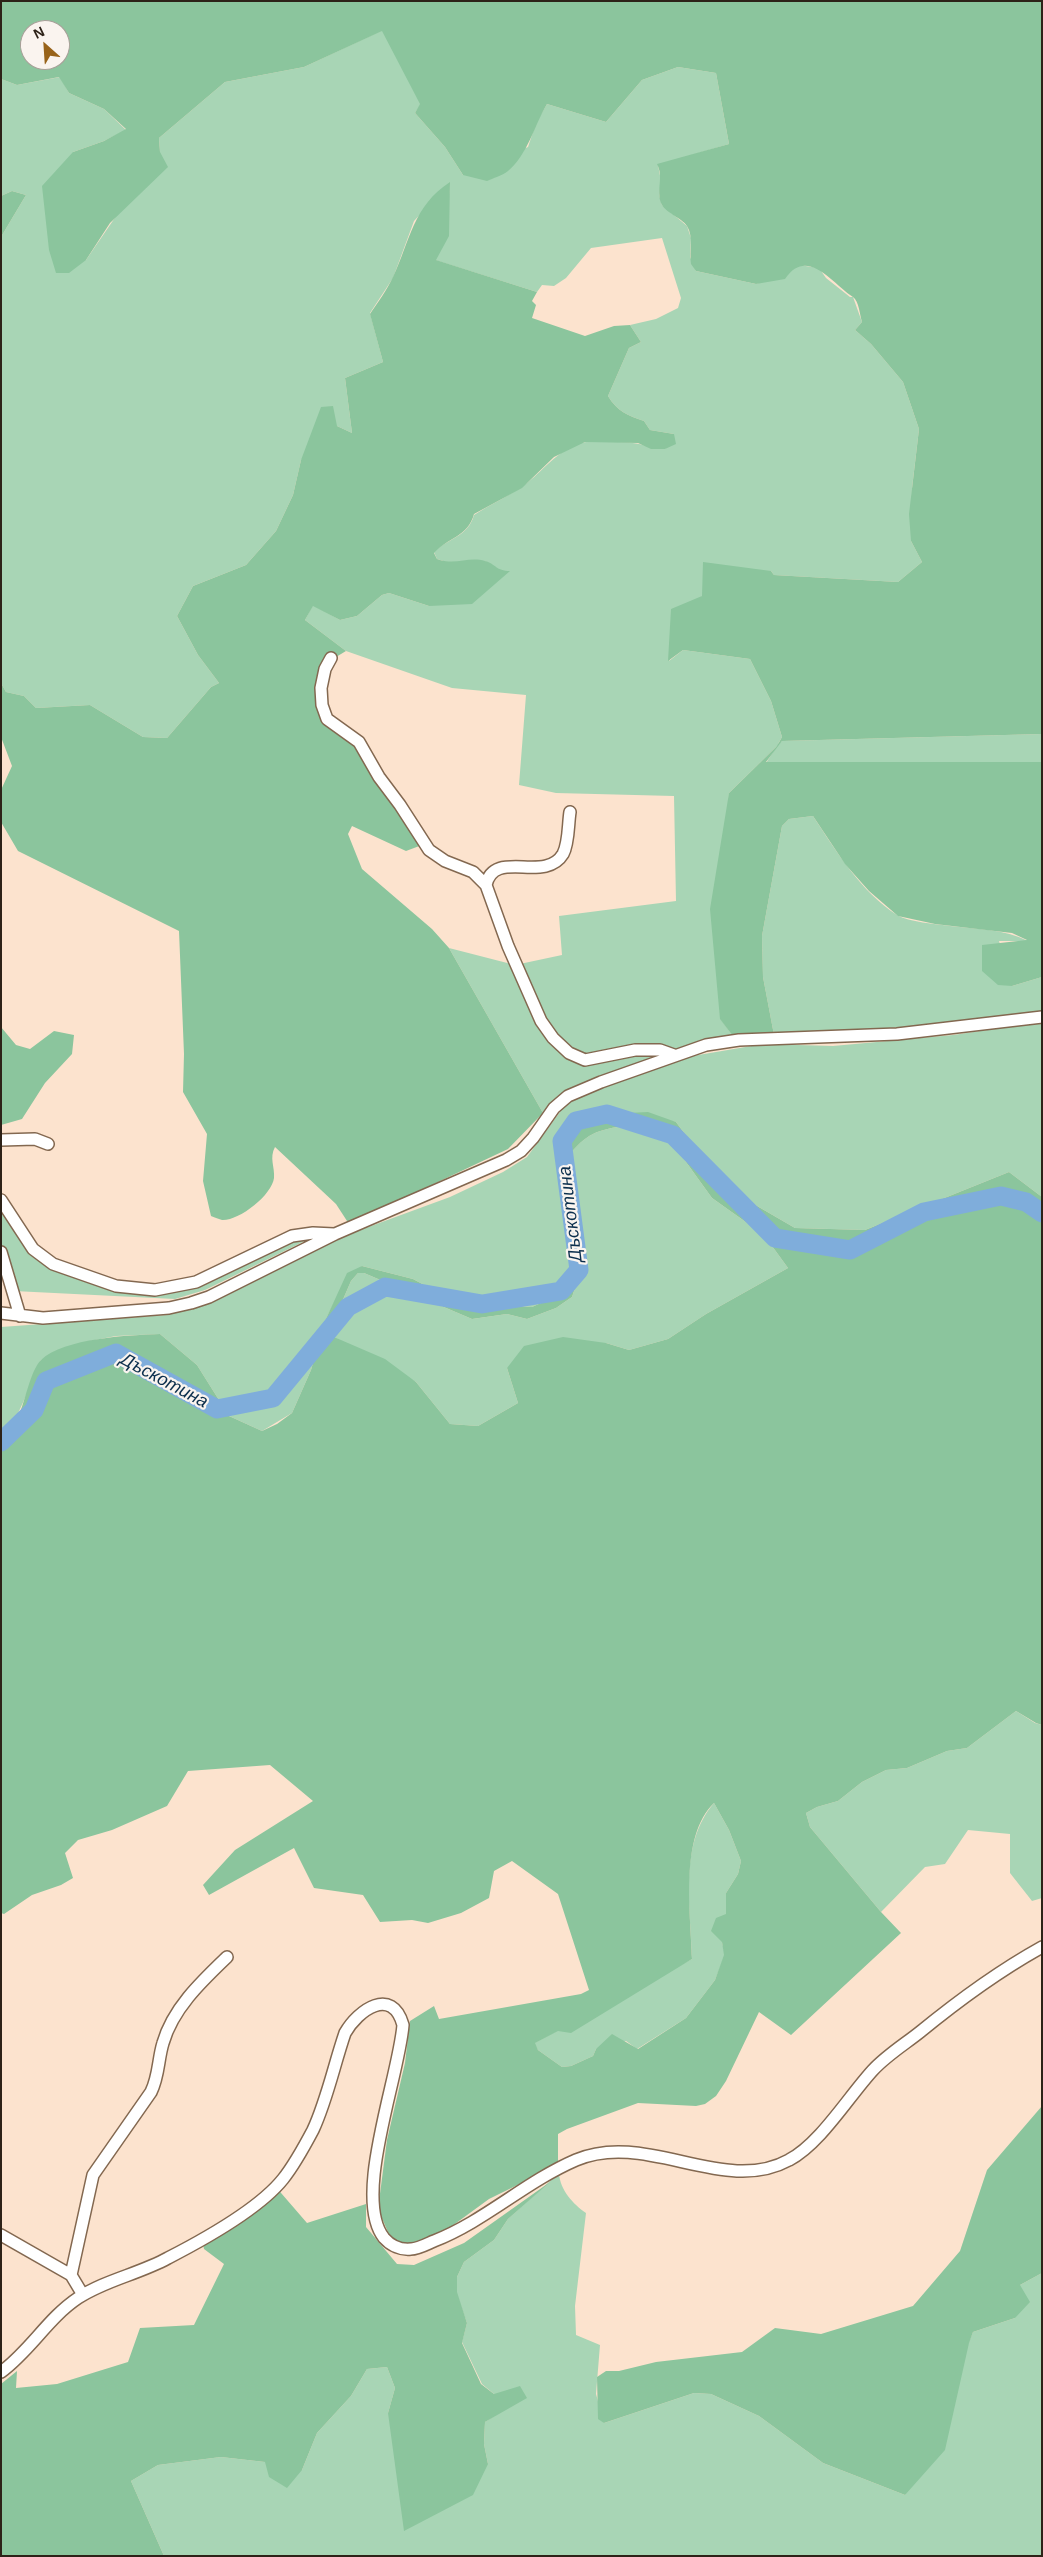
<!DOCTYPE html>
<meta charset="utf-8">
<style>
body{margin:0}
#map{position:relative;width:1043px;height:2557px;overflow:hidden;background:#fce3ce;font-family:Helvetica,sans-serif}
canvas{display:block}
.frame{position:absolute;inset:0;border:2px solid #2d2218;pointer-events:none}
.north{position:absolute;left:20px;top:20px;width:50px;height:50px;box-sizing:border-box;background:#faf4ef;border:1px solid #a8a099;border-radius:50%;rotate:334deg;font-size:14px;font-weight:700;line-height:20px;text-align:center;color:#2d2218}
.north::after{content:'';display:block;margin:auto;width:18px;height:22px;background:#98631a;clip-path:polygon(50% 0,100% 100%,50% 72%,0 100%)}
</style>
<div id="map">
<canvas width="1043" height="2557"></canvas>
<div class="frame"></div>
<div class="north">N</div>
</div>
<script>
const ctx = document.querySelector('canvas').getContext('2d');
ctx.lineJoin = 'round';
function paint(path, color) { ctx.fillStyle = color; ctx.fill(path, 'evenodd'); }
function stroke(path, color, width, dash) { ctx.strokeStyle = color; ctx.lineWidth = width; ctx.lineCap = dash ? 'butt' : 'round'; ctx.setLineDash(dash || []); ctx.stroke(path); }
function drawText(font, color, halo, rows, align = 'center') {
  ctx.font = font + ' Helvetica,sans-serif'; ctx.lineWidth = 4.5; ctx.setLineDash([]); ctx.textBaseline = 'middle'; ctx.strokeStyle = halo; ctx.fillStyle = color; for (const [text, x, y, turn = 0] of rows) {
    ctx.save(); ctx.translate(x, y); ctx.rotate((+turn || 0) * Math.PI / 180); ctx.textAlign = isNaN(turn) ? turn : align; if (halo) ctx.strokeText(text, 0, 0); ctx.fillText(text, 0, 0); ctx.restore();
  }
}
paint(new Path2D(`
 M383,30L421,104L415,113L445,147L463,175L528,147L536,123L547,104L606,122L642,80L678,67L716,73L729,144L658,165L661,181L659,195L662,205L687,226L691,238L690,257L696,271L756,284L789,272L799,265L819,268L826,278L850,297H853L862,322L855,330L871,344L903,382L919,429L912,488L911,541L922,562L898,582L774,575L771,571L702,596L669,661L683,650L750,659L771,701L782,737L778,744L782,741L1042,734V762L766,763L777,746L729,793L720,1018L732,1035L681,1048L623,1069L562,1095L543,1113L449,948L515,965L562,955L559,916L676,901L674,796L556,793L519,785L526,695L452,688L346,651L305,620L313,605L340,620L357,616L382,595L389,593L429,606L499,571L485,561L450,563L437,559L434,552C448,538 468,537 474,515C491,504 511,495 527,483C546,468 560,447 586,442C593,440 631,442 639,444C648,446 655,449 665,449L674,434L650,430L644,421C628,416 617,411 608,396L629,348L641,342L630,325L656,319L678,308L681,298L662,238L591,248L566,278L554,286L542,285L537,292L435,260L448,210L450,183L414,221L393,278L370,313L383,362L345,378L352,433L337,426L301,460L293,495L276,531L246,565L193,586L177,616L198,655L219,683L211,687L167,738L143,737L90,705L36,708L24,696L6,692L1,683V237L26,195L12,191L1,196V79L17,85L60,77L69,93L104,109L126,130L104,141L73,152L86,260L160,152L159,138L225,82L304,67Z
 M813,816C836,851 861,892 897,915C909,922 936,924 950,926C977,929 1004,929 1028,941H999L1012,986L1042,977V1013L971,1023L774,1035L763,977L762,936L782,826L789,819Z
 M1042,1022V1197L1009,1172L865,1230L795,1228L745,1199L705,1161L676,1122L617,1114L587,1115L572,1127L560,1164L566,1220L574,1256L572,1278L554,1297L532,1307L468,1304L445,1296L413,1279L362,1266L336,1299L325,1321L311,1370L292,1413L262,1431L229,1416L197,1365L160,1334L116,1336L90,1341L41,1360C27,1390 20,1416 1,1443V1327L167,1315L202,1306L333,1240L450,1197L503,1172L527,1157L568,1101L669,1060L763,1044L833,1046L953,1035Z
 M622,1126L646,1129L674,1138L686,1162L712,1198L764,1235L788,1268L706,1314L668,1339L629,1350L606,1343L507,1368L518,1403L478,1426L450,1424L416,1382L334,1337L335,1318L351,1281L358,1273H364L472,1319L507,1314L527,1319L556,1308L572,1297L581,1270L584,1245L571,1189L569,1155C587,1134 595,1131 622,1126Z
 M1,1211L26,1248L37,1257L153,1291L262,1254L299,1239H309L205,1290L175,1299L14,1291L1,1246Z
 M1016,1711L1035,1723L1042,1725V1898L1032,1901L1010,1873V1834L968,1830L945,1864L925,1867L881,1912L810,1827L806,1813L817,1807L838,1801L862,1782L886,1770L907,1768L947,1751L967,1748Z
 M714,1803L729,1830L741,1861L738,1874L726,1893V1914L722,1942L725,1955L715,1980L686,2018L637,2049L626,2041L596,2049L593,2056L571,2066L562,2067L538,2050L534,2043L692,1959C691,1907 678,1845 714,1803Z
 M559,2173C560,2190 573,2204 586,2213L575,2306L576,2335L600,2345L596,2394L604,2423L694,2393L711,2394L759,2416L823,2463L905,2495L973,2332L1015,2318L1020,2285L1042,2273V2556H164L131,2481L158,2465L221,2457L265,2462L302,2470L317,2433L351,2396L367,2369L387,2367L395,2388L388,2413L488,2464L484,2444L485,2422L502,2411L494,2394L482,2384L462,2342L467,2323L456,2292L457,2277L464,2262L494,2240L508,2219Z`), '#a8d5b5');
paint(new Path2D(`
 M1,1H1042V734L782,741L766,762H1042V977L1012,986L998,985L982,971V945L1027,940L1012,933L935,924L898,916L869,891L845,864L813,816L789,819L782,826L762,936L763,977L774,1035H732L720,1019L710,909L729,793L777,746L782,737L771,701L750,659L683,650L668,661L671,609L702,596L703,562L771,571L774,575L898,582L922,562L911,541L909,514L919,429L903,382L871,344L855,330L862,322C860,316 859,301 853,297C832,283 807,246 785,279L756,284L696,271L691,264C689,252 694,237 687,226C681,217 665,213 661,203C656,190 664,177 657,164L729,144L716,73L678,67L642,80L606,122L547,104C534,126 528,154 508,171C502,176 493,178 487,181L463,175L445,147L415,113L420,104L382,31L304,67L225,82L159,138L160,152L168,167L110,223L86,260L69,273H56L49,250L42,186L73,152L104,141L126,129L104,109L69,93L59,77L17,85L1,79ZM30,30H60V60H30Z
 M450,182L449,236L436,260L537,292L532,301L536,305L532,318L585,336L614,326L630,325L641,342L629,348L608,396C617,411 628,416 644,421L650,430L674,434L676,444L665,449H651L638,443L585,442L554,457L522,488L474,514C468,537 448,537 434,553L437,559C456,566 468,556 485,561C496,564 496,571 510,571L472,604L429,606L389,593L382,595L357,616L340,620L313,606L305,620L346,651L336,657L321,687L323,704L350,738L422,845L406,851L352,826L348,834L362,869L432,929L449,948L543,1113L508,1149L349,1224L336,1204L275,1147C269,1158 275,1167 274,1178C272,1195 239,1221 222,1220C218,1219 214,1217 211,1216L203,1181L207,1134L183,1092L184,1054L179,931L18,851L1,822V790L12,766L1,737V683L6,692L24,696L36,708L90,705L143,737L167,738L211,687L219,683L198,655L177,616L193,586L246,565L276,531L293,495L301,460L321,407L333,406L337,426L352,433L345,378L383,362L370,314C378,302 387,290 393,277C410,241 413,206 450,182Z
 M12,191L26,195L1,237V196Z
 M1,1027L16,1045L30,1049L54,1031L74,1035L72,1054L45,1083L22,1119L1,1125Z
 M648,1112L676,1122L705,1161L745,1199L795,1228L865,1230L1009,1172L1042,1197V1725L1036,1723L1016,1711L967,1748L947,1751L907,1768L886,1770L862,1782L838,1801L817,1807L806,1813L810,1827L881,1912L901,1933L791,2035L759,2012L726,2081L716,2096L705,2104L696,2106L638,2103L567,2129L558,2134V2165L489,2199L426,2245L407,2251L391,2239L378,2209L387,2140L405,2063L410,2021L434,2006L439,2019L581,1994L589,1990L558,1894L512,1861L494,1871L489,1898L461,1913L428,1923L412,1920L380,1922L363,1895L314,1888L294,1848L209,1895L203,1885L235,1850L313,1801L270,1765L188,1771L167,1806L112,1830L78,1840L65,1853L73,1878L61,1885L32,1895L4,1914L1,1913V1443C7,1435 14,1427 18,1417C25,1403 30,1371 41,1360C64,1338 130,1335 160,1334L197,1365L229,1416L262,1431L277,1424L292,1413L311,1370L325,1321L347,1273L362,1266L413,1279L445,1296L468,1304L532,1307L554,1297L572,1278L574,1256L566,1220L560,1164L561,1132L587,1115ZM622,1126L646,1129L674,1138L686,1162L712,1198L764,1235L788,1268L706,1314L668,1339L629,1350L606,1343L563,1337L524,1346L507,1368L518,1403L478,1426L450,1424L416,1382L385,1359L334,1337L335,1318L351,1281L358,1273H364L472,1319L507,1314L527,1319L556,1308L572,1297L581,1270L584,1245L571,1189L569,1155C587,1134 595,1131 622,1126ZM714,1803L729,1830L741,1861L738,1874L726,1893V1914L716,1918L711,1931L722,1942L724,1955L715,1980L686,2018L638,2049L612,2034L596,2049L593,2056L571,2066L562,2067L538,2050L535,2043L558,2031L571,2033L692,1959C691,1913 679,1837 714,1803Z
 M1042,2106V2273L1020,2285L1030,2302L1015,2318L973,2332L969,2343L945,2450L905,2495L823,2463L759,2416L711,2394L694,2393L604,2423L598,2419L597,2377L606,2371H619L656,2362L742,2352L775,2328L821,2334L913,2306L960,2251L987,2170Z
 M550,2182L508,2219L494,2240L464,2262L457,2277V2292L467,2323L462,2343L481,2384L494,2394L520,2386L527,2398L485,2422L484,2444L488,2464L473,2495L404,2531L388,2413L395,2388L387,2367L367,2369L351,2396L317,2433L302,2470L287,2488L269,2477L265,2462L221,2457L158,2465L131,2481L164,2556H1V2384L17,2371L16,2388L57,2384L128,2362L140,2328L194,2325L224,2264L204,2249L203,2244L275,2186L307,2223L366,2204V2227L397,2264L414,2265L464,2243Z`), '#8bc59d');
stroke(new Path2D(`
 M1,1442L34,1410L46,1381L116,1353L217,1409L273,1398L348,1307L385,1287L482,1304L561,1291L579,1270L562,1141L576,1121L607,1114L673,1135L775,1238L850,1250L924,1212L1001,1196L1026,1202L1042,1213`), '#7faddb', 19);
const minor = new Path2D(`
 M331,658L325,669L321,688L322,705L327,719L359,742L379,777L400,805L429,850L445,861L473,872L486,885L508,946L541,1021L553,1038L569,1053L585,1060L635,1050H660L674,1055
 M486,885C494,848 545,884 563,854C569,843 568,824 570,812
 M1,1140L35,1139L48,1144
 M1,1200L33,1249L53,1264L116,1286L155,1290L196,1282L292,1236L313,1233L334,1234
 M1,1252L20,1316
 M1,1313L43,1318L169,1308L191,1303L209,1297L335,1234L506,1160L521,1151L533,1138L554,1108L568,1096L601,1082L706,1045L739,1040L897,1034L1042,1017
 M1,2235L71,2275
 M83,2295L71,2275L93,2175L151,2092C159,2076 158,2059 163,2043C173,2008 202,1981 227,1957
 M1,2372C30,2351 48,2318 78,2298C105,2280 139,2274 168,2258C203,2240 259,2209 283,2179C295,2164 304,2147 313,2130C327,2100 334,2065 345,2033C358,2010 392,1986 403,2025C399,2077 352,2198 384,2238C391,2246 401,2250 411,2249C418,2249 427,2244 434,2241C485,2221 525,2182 576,2160C646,2130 724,2196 789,2160C820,2144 849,2096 873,2070C887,2055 905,2044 920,2032C959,2000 997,1972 1042,1947`);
stroke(minor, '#836850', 14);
stroke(minor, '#fff', 11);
drawText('italic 18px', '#0c2f4d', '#faf4ef', [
 ["Дъскотина",571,1214,-97],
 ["Дъскотина",164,1381,28]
]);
</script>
